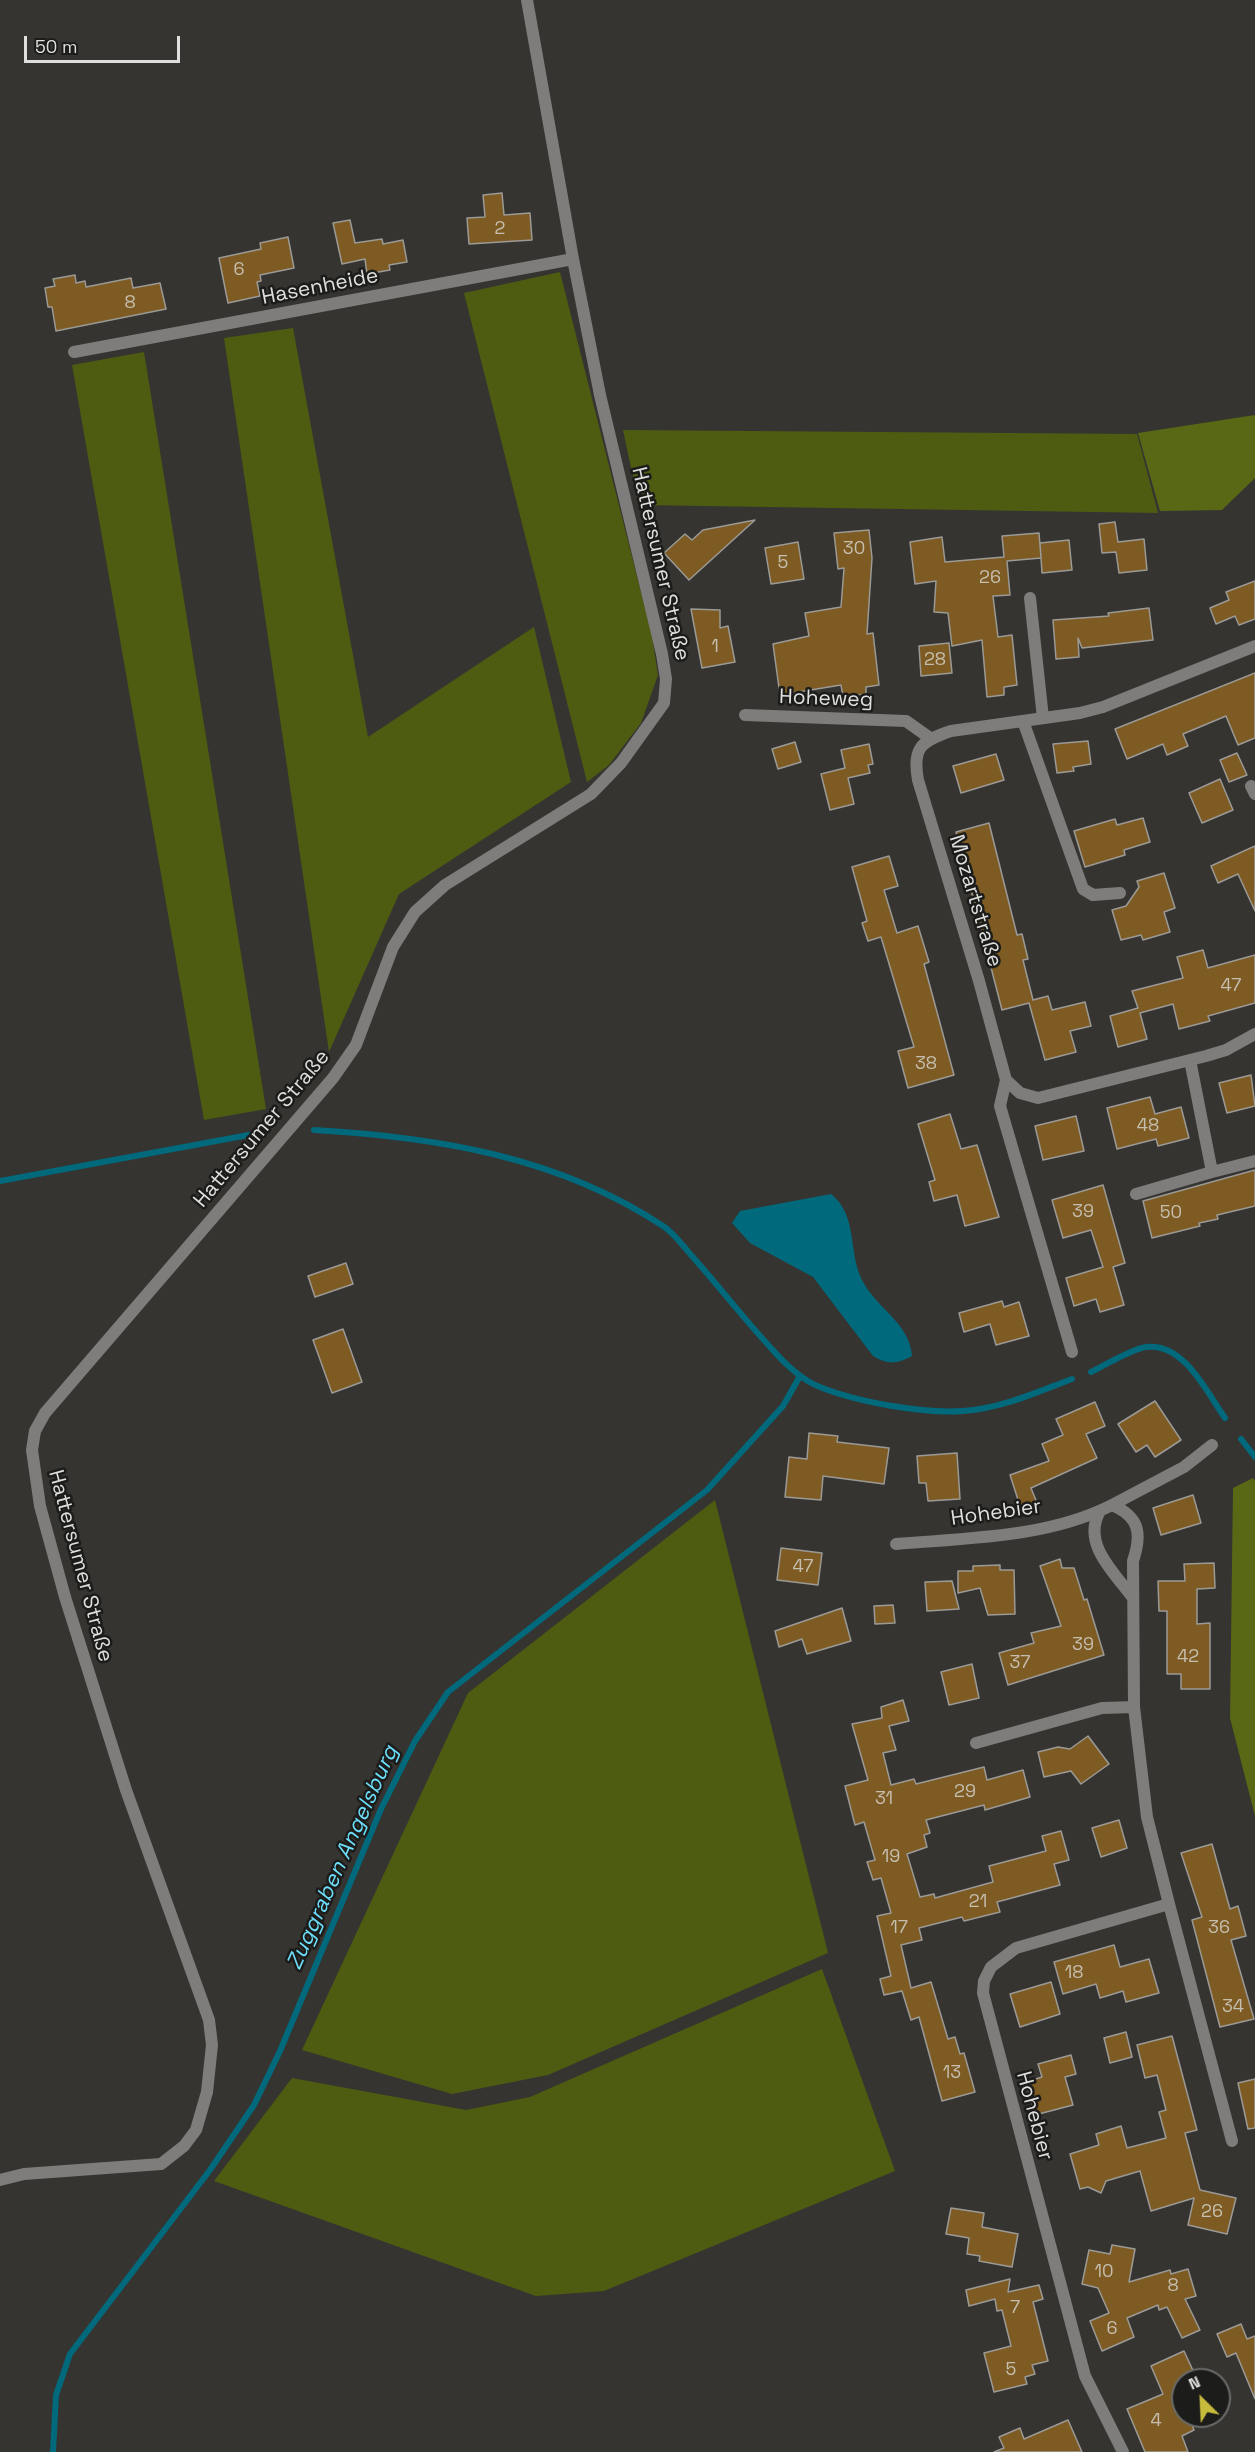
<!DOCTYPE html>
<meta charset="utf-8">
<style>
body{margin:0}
#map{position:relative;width:1255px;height:2452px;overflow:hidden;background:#353431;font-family:"Space Grotesk",sans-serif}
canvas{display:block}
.north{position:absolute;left:1171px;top:2368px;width:60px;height:60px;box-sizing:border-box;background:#1c1c1b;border:2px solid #6a6a69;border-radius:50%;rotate:336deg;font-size:16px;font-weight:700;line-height:24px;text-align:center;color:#dfdfdd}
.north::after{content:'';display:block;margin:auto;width:21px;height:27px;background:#c7bb3c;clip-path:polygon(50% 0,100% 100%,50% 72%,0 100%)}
.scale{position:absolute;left:24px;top:36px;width:156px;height:27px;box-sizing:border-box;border:3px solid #dfdfdd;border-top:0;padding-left:8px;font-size:18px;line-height:21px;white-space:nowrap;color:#dfdfdd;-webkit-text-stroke:4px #1c1c1b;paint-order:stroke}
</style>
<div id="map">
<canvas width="1255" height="2452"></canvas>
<div class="north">N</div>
<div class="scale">50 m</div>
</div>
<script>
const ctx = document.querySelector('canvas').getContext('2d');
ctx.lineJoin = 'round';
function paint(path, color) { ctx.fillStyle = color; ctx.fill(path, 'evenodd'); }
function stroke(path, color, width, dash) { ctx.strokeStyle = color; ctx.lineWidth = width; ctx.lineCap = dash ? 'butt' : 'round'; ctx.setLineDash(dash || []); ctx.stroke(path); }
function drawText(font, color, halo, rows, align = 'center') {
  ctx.font = font + ' "Space Grotesk",sans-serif'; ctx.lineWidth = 5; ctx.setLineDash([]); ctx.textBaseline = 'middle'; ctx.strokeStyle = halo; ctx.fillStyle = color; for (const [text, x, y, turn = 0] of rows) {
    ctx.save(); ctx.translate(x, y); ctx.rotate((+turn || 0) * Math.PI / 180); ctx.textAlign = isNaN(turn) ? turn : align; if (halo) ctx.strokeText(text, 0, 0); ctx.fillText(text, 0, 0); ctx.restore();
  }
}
paint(new Path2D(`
 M560,272L652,636L658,675L641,723L609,765L587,782L464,293Z
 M293,328L368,737L534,627L571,782L399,894L329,1052L224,338Z
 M144,352L266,1109L204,1120L72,365Z
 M623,430L1137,434L1158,513L639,505Z
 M715,1500L828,1953L548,2075L452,2094L302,2050L468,1693Z
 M822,1969L895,2171L604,2291L536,2296L214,2181L292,2078L466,2110L530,2097Z`), '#4e5c11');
paint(new Path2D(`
 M1255,415V478L1222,510L1160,511L1138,433Z
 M1253,1478L1255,1481V1816L1230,1718L1233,1488Z`), '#596815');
paint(new Path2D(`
 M831,1194C858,1215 848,1253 862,1280C876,1308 910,1323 912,1356C898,1364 887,1365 873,1356L813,1277L750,1243L732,1223L740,1211Z`), '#00697c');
stroke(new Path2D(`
 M314,1130C437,1137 559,1157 663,1226C674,1233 683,1246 691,1255C719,1286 743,1318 771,1348C785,1364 801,1380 820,1387C857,1402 924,1414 963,1411C1000,1409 1037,1392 1072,1379
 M0,1181L254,1134
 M1091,1372C1105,1365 1132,1349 1146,1347C1184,1342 1207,1393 1225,1418
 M1241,1439L1255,1457
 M53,2452L56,2395L70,2354L210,2170L254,2105L280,2051L381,1809L415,1741L448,1692L707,1490L783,1406L800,1376`), '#00697c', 6);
const building = new Path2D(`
 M502,193L504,215L530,213L532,240L469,244L467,218L485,217L483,195Z
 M350,220L355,243L382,239L383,244L403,240L407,262L389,265L390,270L367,274L365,259L342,264L333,223Z
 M288,237L294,268L260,275L261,281L257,282L260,296L228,303L219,258L261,249L260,243Z
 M75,275L76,283L85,281L86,287L131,278L133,288L160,283L166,309L56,331L52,307H48L45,288L55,286L53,279Z
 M755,520L689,580L664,553L685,534L692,540L703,530Z
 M1115,522L1118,542L1144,539L1147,570L1119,573L1116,552L1102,553L1099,524Z
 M869,530L872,558L867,634L873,633L879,685L866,687V694L843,697L841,685L780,695L773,644L809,636L805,613L841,607L844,568L838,569L834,533Z
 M1039,533L1041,558L1007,561L1010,595L993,596L998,637L1012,635L1017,685L1004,687V695L987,697L982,640L952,646L948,613L934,612L936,581L915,584L910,542L942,537L945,562L1004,557L1002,536Z
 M1069,540L1072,570L1042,573L1040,543Z
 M798,542L804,579L771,584L765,548Z
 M1255,581V619L1239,625L1235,616L1216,624L1210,608L1229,600L1226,592Z
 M1149,608L1153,640L1082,648L1078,638L1079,657L1056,659L1053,620L1109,616L1108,613Z
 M691,609L720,610V628L728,626L735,662L702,668Z
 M949,643L952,673L921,676L919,646Z
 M1255,673V738L1238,745L1226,716L1183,734L1188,746L1167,755L1163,744L1127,759L1115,729Z
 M1088,741L1091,764L1073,767L1074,771L1057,773L1053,744Z
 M795,742L801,762L778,769L772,749Z
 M869,744L873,764L868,765L870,773L848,778L854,804L830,810L821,774L845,768L841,750Z
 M1237,753L1247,775L1229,782L1220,760Z
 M996,754L1004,780L961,793L953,766Z
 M1220,779L1233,810L1202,823L1189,793Z
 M1143,818L1150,842L1124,850L1125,855L1085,867L1074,831L1115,819L1117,825Z
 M989,823L1017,935L1022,934L1028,959L1023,960L1033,1000L1048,996L1052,1010L1085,1002L1091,1026L1070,1031L1076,1052L1045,1060L1029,1003L1002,1010L956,832Z
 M1255,846V911L1238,874L1218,883L1211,866Z
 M889,856L898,886L884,890L897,933L918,926L929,962L924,964L954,1075L908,1088L898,1051L914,1047L881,937L868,941L862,923L867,921L852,867Z
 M1164,873L1175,908L1164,912L1170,932L1143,940L1141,935L1121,940L1112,910L1126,906L1139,887L1137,881Z
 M1203,950L1208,968L1255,955V1003L1208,1016L1210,1021L1179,1029L1173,1004L1140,1013L1147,1039L1118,1047L1110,1016L1138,1008L1132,991L1183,978L1177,957Z
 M1251,1075L1255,1106L1227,1113L1219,1083Z
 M1150,1097L1155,1114L1181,1107L1189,1138L1158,1146L1156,1139L1117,1149L1107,1108Z
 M950,1114L961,1149L977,1145L999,1217L965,1226L957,1195L934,1201L929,1182L935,1180L918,1124Z
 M1076,1116L1084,1151L1043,1160L1035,1126Z
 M1255,1170V1206L1217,1215L1218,1219L1199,1223L1200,1226L1152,1238L1143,1201Z
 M1103,1185L1125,1263L1113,1267L1124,1305L1100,1312L1096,1299L1074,1306L1066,1278L1103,1267L1091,1230L1063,1238L1052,1200Z
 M346,1263L353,1284L315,1297L308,1276Z
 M1002,1301L1004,1307L1019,1302L1029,1336L996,1345L990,1324L964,1332L959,1313Z
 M343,1329L362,1382L332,1393L313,1340Z
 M1155,1401L1181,1440L1155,1457L1147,1445L1136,1452L1118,1424Z
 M1095,1402L1105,1426L1086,1434L1097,1458L1031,1488L1037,1503L1021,1509L1010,1475L1049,1461L1042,1444L1063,1435L1056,1419Z
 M809,1433L838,1436L837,1442L889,1448L884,1484L823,1476L821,1500L785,1497L789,1457L807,1459Z
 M957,1453L960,1499L928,1501L926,1483H919L917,1456Z
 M1193,1495L1201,1523L1161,1535L1153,1508Z
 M781,1548L822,1553L818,1585L777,1580Z
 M1060,1559L1062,1568H1074L1084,1600L1087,1599L1104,1655L1008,1685L999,1653L1034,1643L1031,1633L1061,1626L1040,1566Z
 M1214,1563L1215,1588L1197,1589V1624L1210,1623V1689H1181V1674H1167V1611H1159L1158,1581H1185L1184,1564Z
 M1000,1565V1570H1014L1015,1614L988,1615L980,1588L958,1593V1571H973V1566Z
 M952,1581L959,1609L927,1611L925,1582Z
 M893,1605L895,1623L875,1624L874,1606Z
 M842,1608L851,1641L807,1654L802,1639L779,1647L775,1631Z
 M972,1664L979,1698L949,1705L941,1672Z
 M903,1700L909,1721L889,1726L896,1750L883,1753L891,1785L914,1779L916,1784L984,1767L987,1780L1023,1770L1030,1797L985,1810L984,1805L926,1820L930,1833L924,1835L927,1847L907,1854L920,1897L934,1894L935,1898L993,1882L989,1866L1046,1851L1042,1836L1061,1831L1069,1860L1054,1864L1060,1885L997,1902L1000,1912L964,1921L962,1917L919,1928L922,1940L901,1945L911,1988L931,1982L948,2039L955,2037L960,2054L964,2053L975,2092L942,2101L919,2017L911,2020L902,1991L884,1995L880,1979L891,1976L877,1916L891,1913L881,1878L873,1880L867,1862L875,1860L864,1822L855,1825L845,1786L868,1780L852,1724L882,1718L881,1707Z
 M1088,1736L1109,1764L1081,1784L1071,1771L1044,1777L1038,1752L1058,1747L1070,1749Z
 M1119,1820L1127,1848L1101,1857L1092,1828Z
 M1212,1844L1230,1909L1238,1906L1246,1936L1231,1940L1254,2019L1220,2027L1192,1920L1202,1917L1181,1853Z
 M1114,1945L1120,1967L1149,1959L1159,1993L1126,2002L1123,1991L1100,1998L1096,1984L1063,1994L1054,1962Z
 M1051,1982L1060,2014L1020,2027L1010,1994Z
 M1126,2032L1132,2057L1110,2063L1104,2038Z
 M1172,2036L1197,2130L1185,2133L1200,2190L1236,2198L1227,2234L1188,2225L1194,2198L1151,2211L1140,2171L1106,2181L1101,2193L1088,2187L1080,2189L1070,2154L1099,2145L1096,2134L1121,2126L1127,2148L1166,2138L1159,2112L1166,2110L1157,2075L1145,2078L1137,2045Z
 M1071,2055L1076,2074L1065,2077L1073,2105L1035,2115L1026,2082L1042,2077L1038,2064Z
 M1255,2079V2128L1248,2129L1238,2083Z
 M951,2208L984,2213L982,2227L1018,2234L1012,2267L979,2261L980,2256L967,2254L969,2238L946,2234Z
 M1112,2245L1135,2249L1129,2282L1170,2270L1171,2274L1188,2269L1196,2296L1185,2299L1200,2330L1182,2338L1167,2307L1159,2310L1158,2305L1127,2318L1134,2337L1102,2351L1090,2321L1109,2313L1098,2288L1082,2284L1089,2250L1110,2254Z
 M1010,2279L1008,2292L1039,2285L1043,2299L1033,2302L1048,2361L1032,2365L1035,2374L1025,2377L1027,2384L994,2392L984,2353L1011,2346L1002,2310L997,2311L995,2299L969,2306L966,2290Z
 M1241,2324L1247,2339L1255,2336V2399L1236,2353L1227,2357L1217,2334Z
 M1184,2351L1196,2377L1183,2380L1177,2385L1183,2401V2416H1189L1194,2430L1182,2436L1188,2452H1145L1127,2409L1163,2394L1151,2366Z
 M1068,2420L1082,2452H994L1004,2448L999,2437L1020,2428L1024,2439Z`);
paint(building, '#7d5b23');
stroke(building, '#9c9a96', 1.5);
stroke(new Path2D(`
 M74,352L573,259
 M1030,598L1043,718
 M745,715L906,721L930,738
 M1023,721L1083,889L1093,895L1120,893
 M1251,786L1255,794
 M1006,1080L979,981L918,780C912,748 921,741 951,731L1080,713L1103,707L1255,646
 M1212,1172L1255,1161
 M1136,1194L1212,1172L1190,1060
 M1072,1352L1000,1106L1006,1080L1020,1093L1038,1098L1206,1056L1226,1050L1255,1034
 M1112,1505L1184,1467L1212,1445
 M1100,1511C1081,1544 1115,1573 1133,1598
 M896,1544C967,1538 1047,1538 1112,1505C1140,1517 1142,1534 1133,1561L1134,1707
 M976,1743L1102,1708L1134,1707L1147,1817L1169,1904
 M0,2180L24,2174L161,2164L184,2146L196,2130L207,2092L212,2045L209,2020L126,1790L65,1597L40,1506L32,1450L35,1431L45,1413L333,1078L356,1045L393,947L415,912L445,885L591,794L621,763L664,703L666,679L662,654L600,395L573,259L527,0
 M1123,2452L1085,2376L983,1993L984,1981L991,1967L1016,1948L1169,1904L1232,2141`), '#7e7d7c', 12);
drawText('18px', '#c6beae', null, [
 ["2",500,229],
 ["6",239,270],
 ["8",130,303],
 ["30",854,549],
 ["5",783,563],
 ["26",990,578],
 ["1",715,647],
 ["28",935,660],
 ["47",1231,986],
 ["38",926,1064],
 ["48",1148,1126],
 ["39",1083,1212],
 ["50",1171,1213],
 ["47",803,1567],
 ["39",1083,1645],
 ["42",1188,1657],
 ["37",1020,1663],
 ["29",965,1792],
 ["31",884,1799],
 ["19",891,1857],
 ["21",978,1902],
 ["17",899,1928],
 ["36",1219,1928],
 ["18",1074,1973],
 ["34",1233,2007],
 ["13",952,2073],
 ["26",1212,2212],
 ["10",1104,2272],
 ["8",1173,2286],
 ["7",1015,2308],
 ["6",1112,2329],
 ["5",1011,2370],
 ["4",1156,2421]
]);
drawText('21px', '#dfdfdd', '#1c1c1b', [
 ["Hasenheide",320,287,-11],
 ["Hattersumer Straße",660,564,77],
 ["Hoheweg",826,699,2],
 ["Mozartstraße",975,901,73],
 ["Hattersumer Straße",262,1129,-50],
 ["Hohebier",996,1513,-8],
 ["Hattersumer Straße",80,1566,75],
 ["Hohebier",1034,2116,75]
]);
drawText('italic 22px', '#6edffa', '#1c1c1b', [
 ["Zuggraben Angelsburg",343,1858,-66]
]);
</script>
